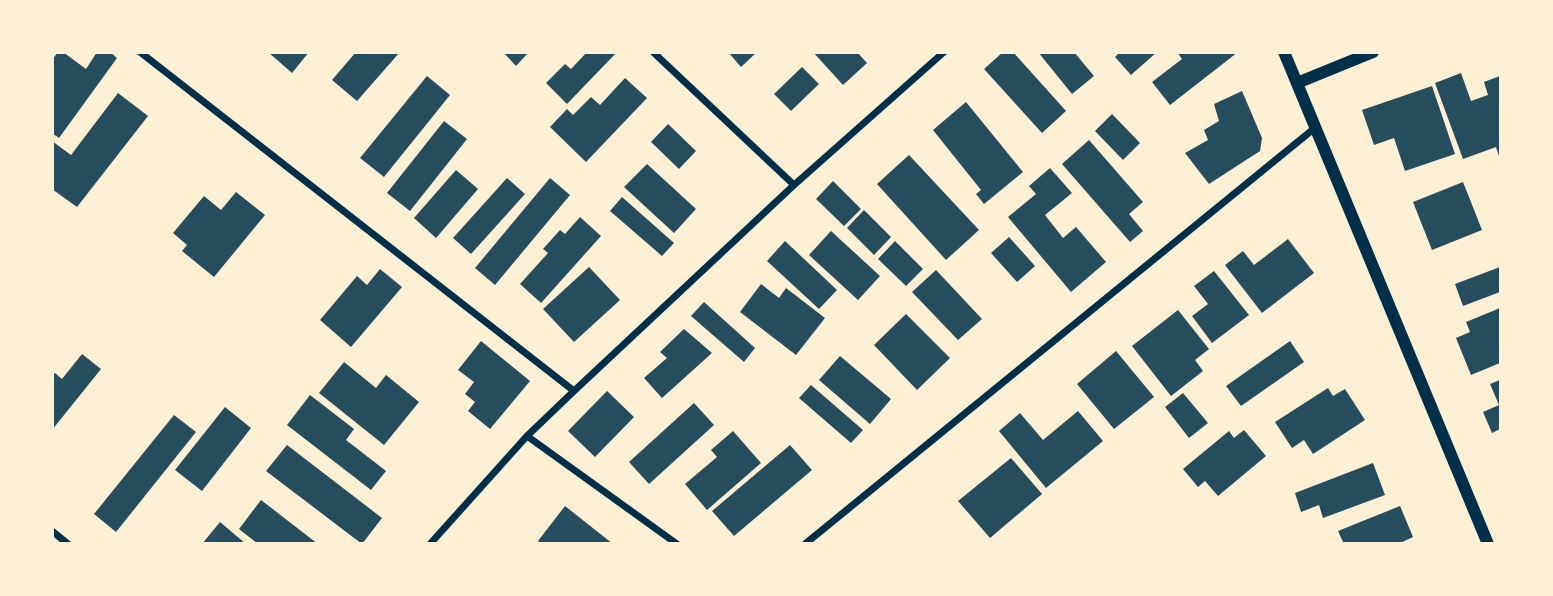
<!DOCTYPE html>
<style>
body{margin:0}
#map{position:relative;width:1553px;height:596px;overflow:hidden;background:#fdf0d5;font-family:"Varela Round",sans-serif}
canvas{display:block}
.frame{position:absolute;inset:0;border:54px solid #fdf0d5;pointer-events:none}
</style>
<div id="map">
<canvas width="1553" height="596"></canvas>
<div class="frame"></div>
</div>
<script>
const ctx = document.querySelector('canvas').getContext('2d');
ctx.lineJoin = 'round';
function paint(path, color) { ctx.fillStyle = color; ctx.fill(path, 'evenodd'); }
function stroke(path, color, width, dash) { ctx.strokeStyle = color; ctx.lineWidth = width; ctx.lineCap = dash ? 'butt' : 'round'; ctx.setLineDash(dash || []); ctx.stroke(path); }
paint(new Path2D(`
 M58,52H63L86,69L97,52H110L117,58L59,138L52,133V60Z
 M268,52H309L292,73Z
 M356,52H400L357,101L332,80Z
 M503,52H529L516,66Z
 M587,52H617L567,104L546,83L565,64L571,69Z
 M728,52H757L741,67Z
 M813,52H857L867,63L843,85Z
 M1003,52H1013L1066,111L1042,133L984,69Z
 M1038,52H1074L1094,76L1072,94Z
 M1120,52H1157L1131,75L1115,57Z
 M1177,52H1238L1170,105L1152,82L1182,59Z
 M802,67L819,84L791,111L774,94Z
 M1461,73L1471,101L1488,95L1484,82L1500,76V159L1496,147L1463,159L1435,83Z
 M427,76L450,95L384,177L360,158Z
 M625,78L647,98L586,162L550,127L567,109L573,115L591,97L600,105Z
 M1432,86L1455,154L1405,171L1394,138L1374,145L1362,110Z
 M1242,91L1262,138L1260,151L1209,184L1185,153L1208,140L1204,130L1219,121L1214,104Z
 M118,93L148,116L77,207L52,189V141L71,155Z
 M966,102L1023,172L984,204L976,194L981,190L933,130Z
 M1112,114L1140,143L1123,160L1095,131Z
 M444,121L467,139L410,211L387,193Z
 M668,124L696,151L679,169L651,142Z
 M1089,140L1143,202L1129,214L1143,231L1130,242L1062,164Z
 M909,155L979,230L946,260L877,184Z
 M647,164L696,209L674,233L624,187Z
 M1050,168L1072,193L1045,215L1063,238L1076,227L1106,262L1071,292L1008,217L1036,194L1029,186Z
 M456,170L478,189L436,238L414,218Z
 M507,178L525,194L471,254L453,238Z
 M550,178L570,195L495,285L475,268Z
 M833,181L861,209L844,226L816,199Z
 M1463,182L1482,230L1432,250L1413,202Z
 M236,192L265,215L214,277L182,251L187,245L173,233L204,196L221,210Z
 M622,197L674,243L662,256L610,211Z
 M864,210L891,237L874,255L847,228Z
 M580,217L601,236L541,303L520,284L548,253L543,249L560,230L565,234Z
 M831,231L880,276L858,300L809,255Z
 M1009,237L1035,266L1017,282L991,253Z
 M1288,239L1314,273L1262,313L1225,265L1243,251L1254,265Z
 M785,241L837,290L819,309L767,261Z
 M895,241L923,269L906,286L878,259Z
 M589,267L620,300L574,342L543,309Z
 M1500,267V292L1463,306L1455,284Z
 M380,269L402,287L351,347L320,320L357,276L367,285Z
 M936,270L982,319L958,340L912,292Z
 M1214,271L1249,315L1212,343L1192,316L1208,304L1194,286Z
 M761,284L779,298L786,288L825,318L796,355L740,312Z
 M704,302L755,348L744,362L691,316Z
 M1500,308V363L1471,375L1456,338L1470,332L1466,322Z
 M1178,310L1209,349L1195,360L1203,371L1171,396L1132,346Z
 M906,314L950,358L917,390L874,345Z
 M684,329L712,353L662,398L644,378L667,358L660,352Z
 M481,341L530,381L490,429L468,411L475,402L465,394L474,382L458,370Z
 M1290,341L1304,362L1241,406L1226,386Z
 M1116,351L1154,397L1114,429L1077,384Z
 M82,354L101,369L52,430V375L55,373L62,379Z
 M840,356L891,399L870,424L819,380Z
 M344,362L376,388L386,375L419,402L384,445L319,393Z
 M1500,380V429L1492,433L1483,412L1499,405L1490,384Z
 M811,385L863,430L851,443L799,398Z
 M1328,388L1333,396L1345,389L1365,420L1313,454L1304,440L1292,448L1275,422Z
 M607,391L634,417L595,457L568,431Z
 M1183,393L1208,423L1189,438L1165,407Z
 M310,395L354,429L346,440L386,471L371,490L287,425Z
 M694,403L714,425L649,484L629,462Z
 M225,407L251,428L202,491L175,470Z
 M1078,411L1103,441L1046,488L999,431L1020,413L1043,440Z
 M174,415L196,432L116,532L94,514Z
 M1244,430L1266,456L1218,496L1205,481L1198,487L1183,469L1229,431L1234,438Z
 M733,431L761,463L707,510L685,484L717,457L711,450Z
 M287,445L382,518L362,544L266,471Z
 M790,445L812,470L734,536L712,511Z
 M1011,458L1042,494L990,538L958,501Z
 M1373,463L1385,495L1323,518L1319,505L1301,512L1295,493Z
 M261,500L318,544H258L239,529Z
 M565,506L613,544H542L538,541Z
 M1400,506L1413,537L1398,544H1344L1338,531Z
 M220,522L246,544H202Z`), '#264d5e');
stroke(new Path2D(`
 M140,52L574,391
 M653,52L794,185
 M527,436L677,544
 M52,531L68,544
 M430,544L527,436L574,391L794,185L944,52
 M805,544L1316,127`), '#003049', 7);
stroke(new Path2D(`
 M1284,52L1488,544
 M1297,83L1373,52`), '#003049', 12);
</script>
